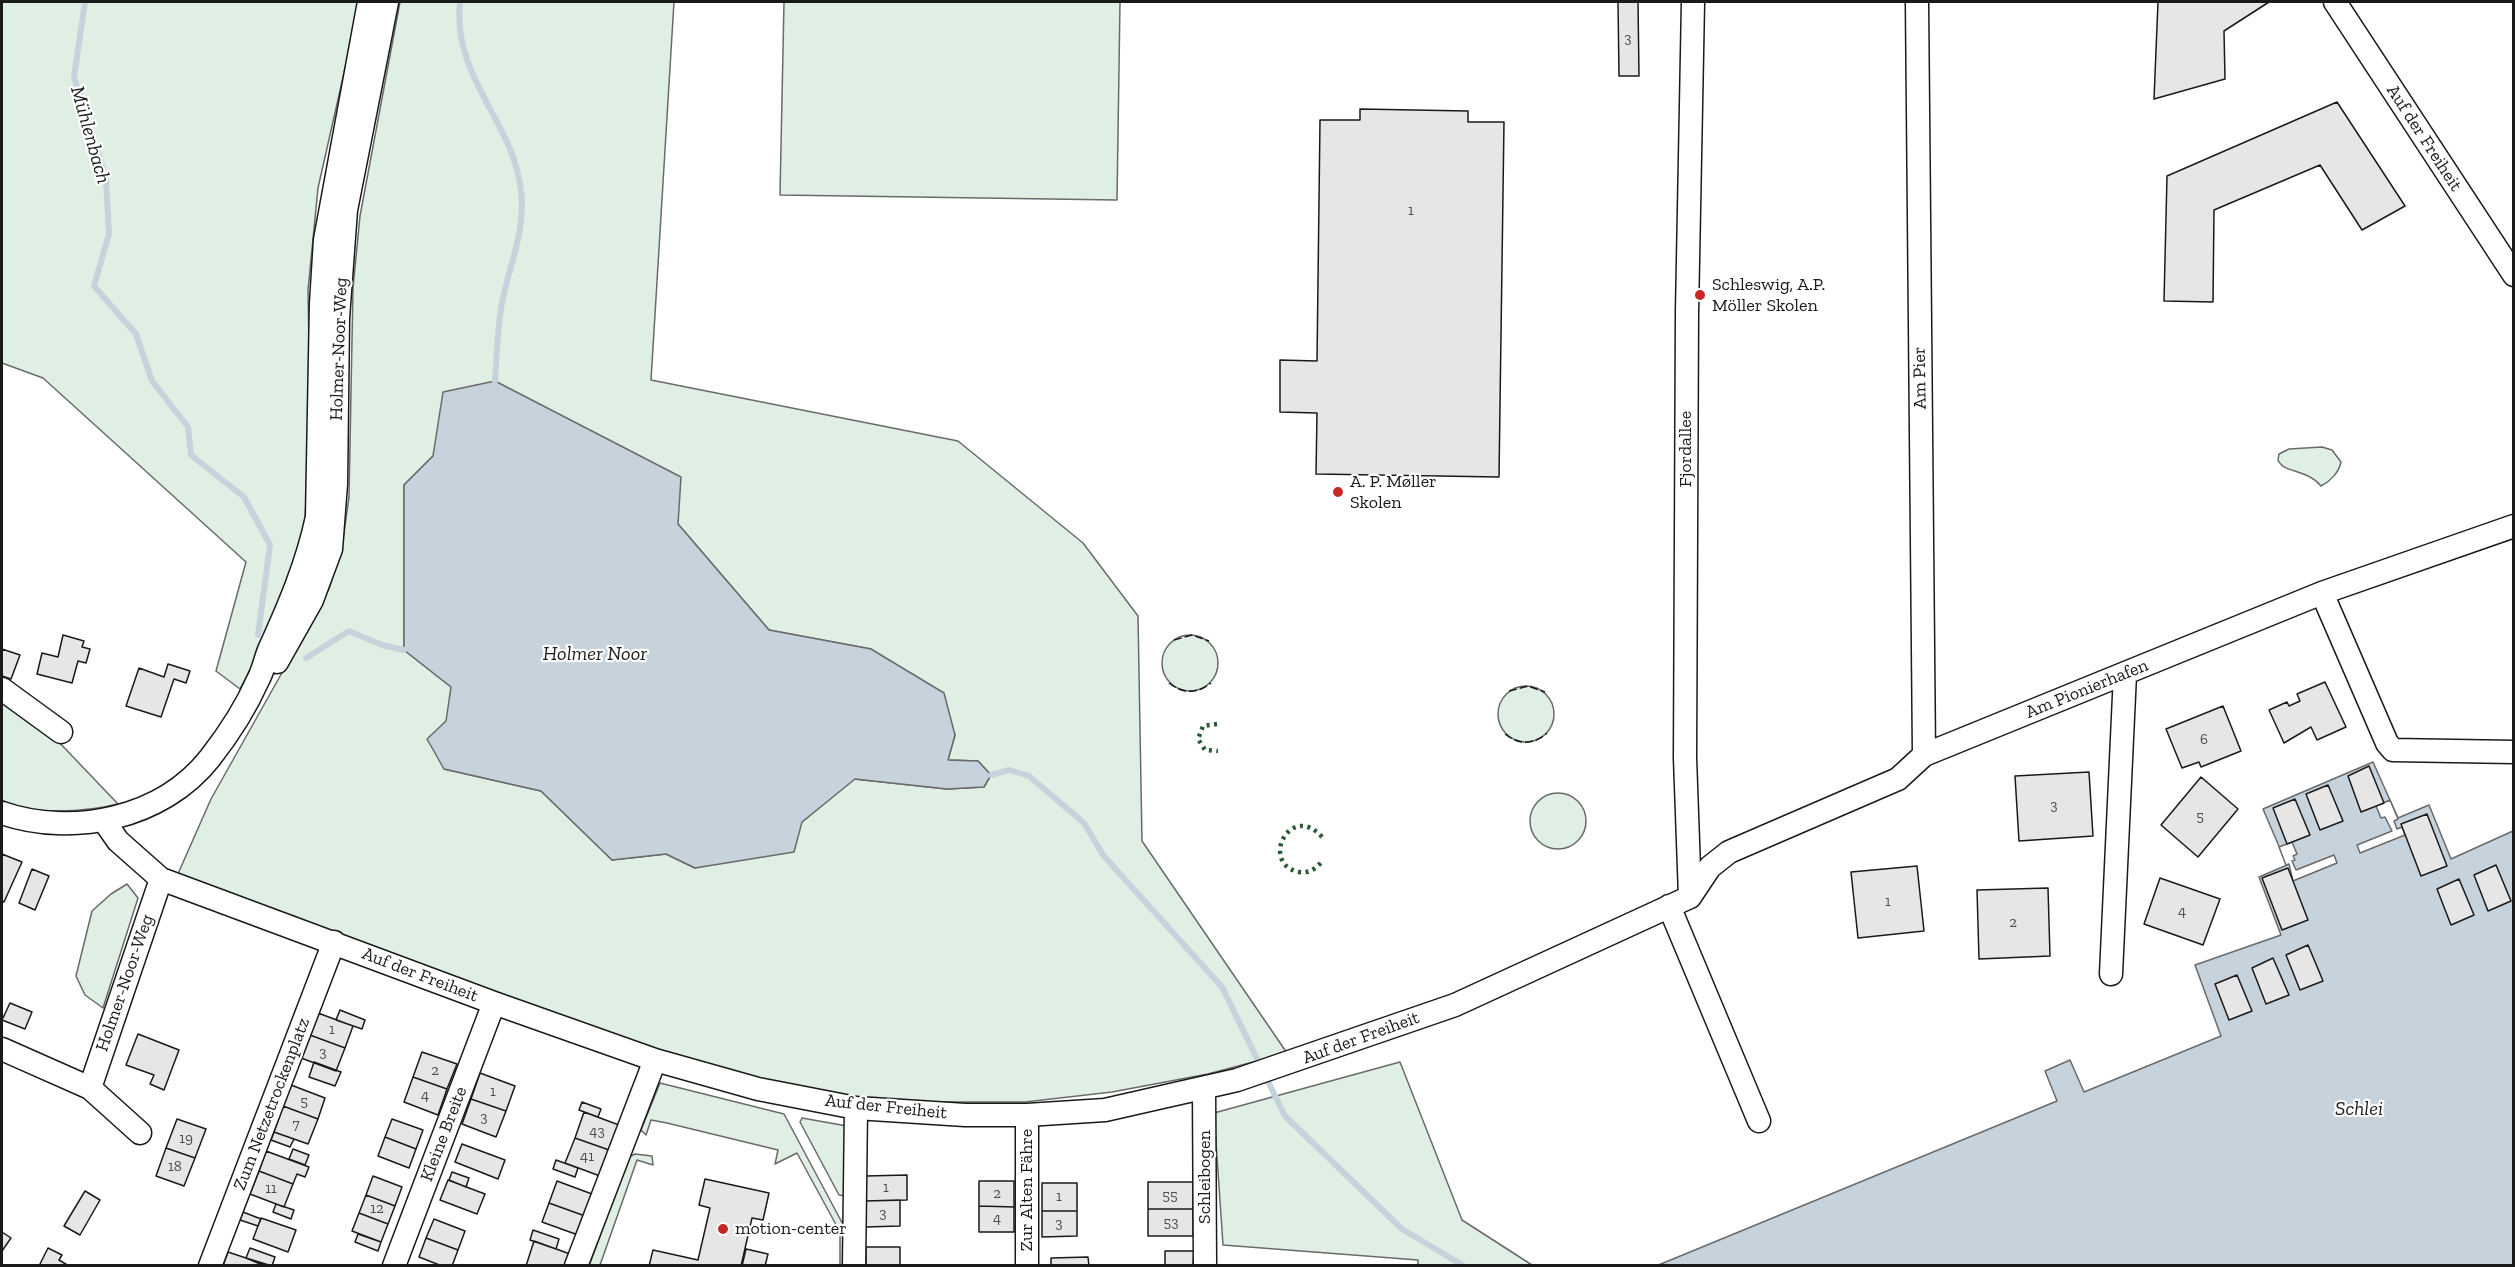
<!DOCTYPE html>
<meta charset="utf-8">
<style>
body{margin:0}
#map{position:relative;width:2515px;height:1267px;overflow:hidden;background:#fff;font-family:"Zilla Slab",serif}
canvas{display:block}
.frame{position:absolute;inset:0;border:3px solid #1a1a1a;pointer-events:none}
</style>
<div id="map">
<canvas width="2515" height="1267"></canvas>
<div class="frame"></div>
</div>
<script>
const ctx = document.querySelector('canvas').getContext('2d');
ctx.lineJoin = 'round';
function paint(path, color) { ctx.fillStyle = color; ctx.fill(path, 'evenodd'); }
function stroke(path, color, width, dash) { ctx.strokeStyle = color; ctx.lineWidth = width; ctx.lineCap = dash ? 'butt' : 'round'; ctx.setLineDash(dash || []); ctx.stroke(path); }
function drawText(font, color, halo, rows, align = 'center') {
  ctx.font = font + ' "Zilla Slab",serif'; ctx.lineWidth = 4.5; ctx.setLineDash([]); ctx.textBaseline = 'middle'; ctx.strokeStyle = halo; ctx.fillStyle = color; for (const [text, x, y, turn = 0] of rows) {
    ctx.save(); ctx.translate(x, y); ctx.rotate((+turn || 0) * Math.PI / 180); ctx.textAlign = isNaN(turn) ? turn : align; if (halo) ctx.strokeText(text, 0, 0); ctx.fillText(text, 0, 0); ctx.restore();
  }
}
const green = new Path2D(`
 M2,2H360L318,188L308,290L310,405L304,546L287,598L240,689L216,671L246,562L43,378L2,363Z
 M400,2H674L651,380L958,441L1083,543L1138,616L1142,841L1287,1053L1208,1074L1112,1092L1025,1102H906L809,1092L650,1053L177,876L211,799L329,589L342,547L349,497L353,288L360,216ZM433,456L678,524L769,630L871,649L955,735L948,760L978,761L991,775L984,787L947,789L854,779L802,822L695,868L666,854L612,860L541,791L444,769L451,687L404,650V485Z
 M784,2H1120L1117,200L780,195Z
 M2322,447L2332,450L2341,462C2339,472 2331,481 2321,486C2307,469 2283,473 2278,460L2279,454L2289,449Z
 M1162 663a28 28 0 1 1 56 0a28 28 0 1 1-56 0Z
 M1498 714a28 28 0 1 1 56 0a28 28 0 1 1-56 0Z
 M2,702L55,738L118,804C86,812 30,816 2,800Z
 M1530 821a28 28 0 1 1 56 0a28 28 0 1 1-56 0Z
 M127,884L138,898L103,1008L85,995L76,976L92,911L111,894Z
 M1400,1062L1462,1220L1532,1265H1418V1260L1223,1245L1214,1113Z
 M660,1083L784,1114L846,1230V1265H840V1232L797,1153L775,1164L778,1150L667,1123L651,1120L646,1135L641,1130Z
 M802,1118L847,1126L846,1196L839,1195L800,1122Z
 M635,1154L652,1156L653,1165L637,1160L600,1265L589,1266L629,1157Z`);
paint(green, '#e0efe3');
stroke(green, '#6a6a6a', 1.5);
const water = new Path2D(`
 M495,381L681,477L678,524L769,630L871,649L944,693L955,735L948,760L978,761L991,775L984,787L947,789L855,779L802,822L794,852L695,868L666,854L612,860L541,791L444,769L427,739L446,721L451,687L404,650V485L433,456L443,392Z
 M2373,762L2398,818L2429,805L2451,859L2513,831V1265L1656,1266L2057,1101L2045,1071L2070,1060L2084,1092L2221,1036L2195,965L2281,935L2259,877L2287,865L2263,809Z`);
paint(water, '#c6d2dc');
stroke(water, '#6a6a6a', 1.5);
const pier = new Path2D(`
 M2390,800L2398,819L2394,821L2397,829L2402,827L2405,835L2360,853L2357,845L2392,831L2385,817L2381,818L2376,806Z
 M2292,842L2297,854L2293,856L2295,860L2292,861L2296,870L2334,855L2337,863L2293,881L2289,864L2286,865L2279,847Z`);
paint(pier, '#fff');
stroke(pier, '#6a6a6a', 1.5);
stroke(new Path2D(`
 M85,2L74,77L106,178L109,234L94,286L136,334L152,381L188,427L191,455L244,497L270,545L258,635
 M460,2C452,78 514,122 521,191C526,231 509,265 502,303C497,329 497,356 495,381
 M306,658L349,631L382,645L404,650
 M991,775L1009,770L1029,776L1084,823L1103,855L1222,987L1285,1116L1402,1229L1464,1266`), '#c6d2dc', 6);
const building = new Path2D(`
 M1618,2H1638L1639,76H1619Z
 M2158,2H2269L2224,31L2225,79L2154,99Z
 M2337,102L2405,206L2362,230L2320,165L2214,210L2213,302L2164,301L2167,176Z
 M1360,109L1468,111V122H1504L1499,477L1316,474L1317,413L1280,412V360L1317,361L1320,120H1360Z
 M63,635L84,641L82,647L90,649L86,663L78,661L72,683L37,674L42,653L58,657Z
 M2,649L20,655L11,679L2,676Z
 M168,664L190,671L186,683L174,679L161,717L126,706L139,668L164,677Z
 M2325,682L2346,727L2317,740L2311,727L2284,743L2269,710L2287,702L2289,706L2300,701L2297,694Z
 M2223,706L2241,751L2201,767L2199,762L2182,768L2166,729Z
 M2369,766L2384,803L2361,812L2348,776Z
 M2089,772L2093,836L2019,841L2015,776Z
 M2201,777L2238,809L2198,857L2161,825Z
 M2328,785L2343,821L2320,830L2306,794Z
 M2295,799L2310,835L2287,844L2273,808Z
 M2427,814L2447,866L2421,876L2401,824Z
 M2,854L22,862L4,902L2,901Z
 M2496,865L2511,901L2488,911L2474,875Z
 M1917,866L1924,931L1858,938L1851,872Z
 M2288,868L2308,920L2282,930L2262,878Z
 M32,869L49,876L35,910L19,903Z
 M2160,878L2220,899L2203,945L2144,924Z
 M2459,879L2474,915L2451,925L2437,889Z
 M2048,888L2050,956L1979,959L1977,890Z
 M2308,945L2323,981L2300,990L2286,955Z
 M2273,958L2289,995L2266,1004L2252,968Z
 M2237,975L2252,1011L2229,1020L2215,984Z
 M10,1003L32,1012L25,1029L2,1020Z
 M340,1010L365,1020L362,1029L336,1020Z
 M318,1013L353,1026L345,1048L310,1035Z
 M138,1034L179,1050L164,1090L150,1084L154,1075L126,1065Z
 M310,1035L345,1048L336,1071L301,1058Z
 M422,1052L457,1064L447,1089L413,1077Z
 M314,1062L341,1072L335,1086L309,1077Z
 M480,1073L515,1086L506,1111L471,1099Z
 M413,1077L447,1089L438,1115L404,1102Z
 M291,1085L325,1098L318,1119L283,1106Z
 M471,1099L506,1111L496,1137L462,1124Z
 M582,1102L601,1109L598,1117L579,1110Z
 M283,1106L318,1119L308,1144L274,1132Z
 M584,1112L619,1125L609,1150L575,1138Z
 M177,1119L206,1129L195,1158L166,1148Z
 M392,1119L423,1130L416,1149L385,1137Z
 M274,1132L294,1139L290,1147L271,1140Z
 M385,1137L416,1149L409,1168L378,1156Z
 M575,1138L609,1150L600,1176L565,1163Z
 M462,1144L505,1160L498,1179L455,1162Z
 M166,1148L195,1158L184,1186L156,1176Z
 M293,1149L309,1155L305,1165L289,1159Z
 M266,1151L309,1167L305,1177L297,1174L293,1184L259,1171Z
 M556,1160L578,1168L575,1177L553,1169Z
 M259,1171L293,1184L284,1207L250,1194Z
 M452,1172L469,1178L466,1187L449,1180Z
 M907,1175V1200L865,1201V1176Z
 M373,1176L402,1187L395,1206L366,1195Z
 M705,1179L769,1193L763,1220L752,1218L741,1266H649L653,1250L698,1260L710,1208L699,1205Z
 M448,1180L485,1194L477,1214L440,1200Z
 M557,1181L592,1194L585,1216L549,1203Z
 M979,1181H1014V1207L979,1206Z
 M1148,1182H1193V1209H1148Z
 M1042,1183H1077V1211H1042Z
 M85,1191L100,1200L80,1235L64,1226Z
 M366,1195L395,1206L388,1224L359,1213Z
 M900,1200V1226L866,1227L865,1201Z
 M549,1203L585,1216L578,1235L542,1222Z
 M276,1204L294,1210L291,1219L273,1212Z
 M979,1206L1014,1207V1232H979Z
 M1148,1209H1193V1236H1148Z
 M1042,1211H1077V1236L1042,1237Z
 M243,1212L261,1219L258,1226L240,1220Z
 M359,1213L388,1224L381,1242L352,1231Z
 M261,1218L296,1230L288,1252L253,1239Z
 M434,1219L465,1231L458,1250L426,1238Z
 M533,1230L559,1239L556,1249L530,1240Z
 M2,1232L11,1238L2,1251Z
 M358,1234L381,1242L378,1251L355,1242Z
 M426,1238L458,1250L452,1266H442L419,1257Z
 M534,1241L570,1254L566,1266H526Z
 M866,1247H900V1266H866Z
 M48,1248L62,1255L59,1260L69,1266H39Z
 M250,1248L275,1257L272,1266L246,1258Z
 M746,1249L768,1254L765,1266H742Z
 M1165,1251H1194L1193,1266H1165Z
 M228,1252L246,1258L265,1266H223Z
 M1088,1257L1089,1266H1051V1258Z`);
paint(building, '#e6e6e6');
stroke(building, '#1a1a1a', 1.5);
const minor = new Path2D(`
 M1917,2L1924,755
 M2335,2L2514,275
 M2322,593L2387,743L2393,750L2514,752
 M277,662L312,600L331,549L336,484L338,318L346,210L387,2
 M2,689L61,732
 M2,813C72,837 162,819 210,758C228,735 246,707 258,680C263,671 265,660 269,650C289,606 307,564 317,517L321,304L325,240L369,2
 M104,821L118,841L161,879L494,1003L655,1060L758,1089L856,1108L965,1115H1027L1105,1110L1237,1080L1455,1005L1690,897L1710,867L1729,852L1898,779L1924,755L2322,593L2514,526
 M1690,897L1685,758L1687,312L1693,2
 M1669,906L1759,1121
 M2111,974L2125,674
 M2,1049L90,1088L140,1133
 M90,1088L161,879
 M1204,1088L1205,1266
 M210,1266L334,942
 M394,1266L494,1003
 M576,1266L655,1060
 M854,1266L856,1108
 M1027,1266V1115`);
stroke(minor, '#1a1a1a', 25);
stroke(minor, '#fff', 22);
stroke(new Path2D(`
 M1217,724L1203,726L1198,739L1205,750L1218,751
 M1322,837C1290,801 1259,864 1299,872C1309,874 1317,868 1323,860`), '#2b5a34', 4.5, [3, 4.5]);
stroke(new Path2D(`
 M1174,640L1192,635L1209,641
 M1169,683C1183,694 1197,694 1211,683
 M1509,691L1528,686L1545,692
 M1505,734C1519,745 1533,745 1547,733`), '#1a1a1a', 1.5, [8, 3]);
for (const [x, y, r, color] of [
 [1700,295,6,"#c62828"],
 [1338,492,6,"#c62828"],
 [723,1229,6,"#c62828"]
]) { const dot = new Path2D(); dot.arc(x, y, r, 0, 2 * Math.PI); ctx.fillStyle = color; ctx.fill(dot); stroke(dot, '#fff', 2); }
drawText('15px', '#4d4d4d', null, [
 ["3",1628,39],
 ["1",1411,211],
 ["6",2204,740],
 ["3",2054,806],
 ["5",2200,817],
 ["1",1888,902],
 ["4",2182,912],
 ["2",2013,923],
 ["1",332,1030],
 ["3",323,1053],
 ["2",435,1071],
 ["1",493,1092],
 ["4",425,1096],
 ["5",304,1102],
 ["3",484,1118],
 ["7",296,1125],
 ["43",597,1132],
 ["19",186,1139],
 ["41",587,1157],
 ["18",175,1167],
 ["1",886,1188],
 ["11",271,1189],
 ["2",997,1194],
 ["55",1170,1196],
 ["1",1059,1197],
 ["12",377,1209],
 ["3",883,1214],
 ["4",997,1219],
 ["53",1171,1223],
 ["3",1059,1224]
]);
drawText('18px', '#1a1a1a', '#fff', [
 ["Auf der Freiheit",2424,138,57],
 ["Holmer-Noor-Weg",339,349,-88],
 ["Am Pier",1920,378,-91],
 ["Fjordallee",1686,449,-90],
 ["Am Pionierhafen",2087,689,-22],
 ["Auf der Freiheit",420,975,21],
 ["Holmer-Noor-Weg",125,983,-71],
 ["Auf der Freiheit",1361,1038,-20],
 ["Zum Netzetrockenplatz",272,1104,-69],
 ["Auf der Freiheit",886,1107,6],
 ["Kleine Breite",444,1134,-69],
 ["Schleibogen",1205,1177,-90],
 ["Zur Alten Fähre",1027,1190,-90]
]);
drawText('18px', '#1a1a1a', '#fff', [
 ["Schleswig, A.P.",1712,285],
 ["Möller Skolen",1712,306],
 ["A. P. Møller",1350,482],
 ["Skolen",1350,503],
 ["motion-center",735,1229]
], 'left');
drawText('italic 20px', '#1a1a1a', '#fff', [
 ["Mühlenbach",90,135,74],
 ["Holmer Noor",595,654],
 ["Schlei",2359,1109]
]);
</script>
